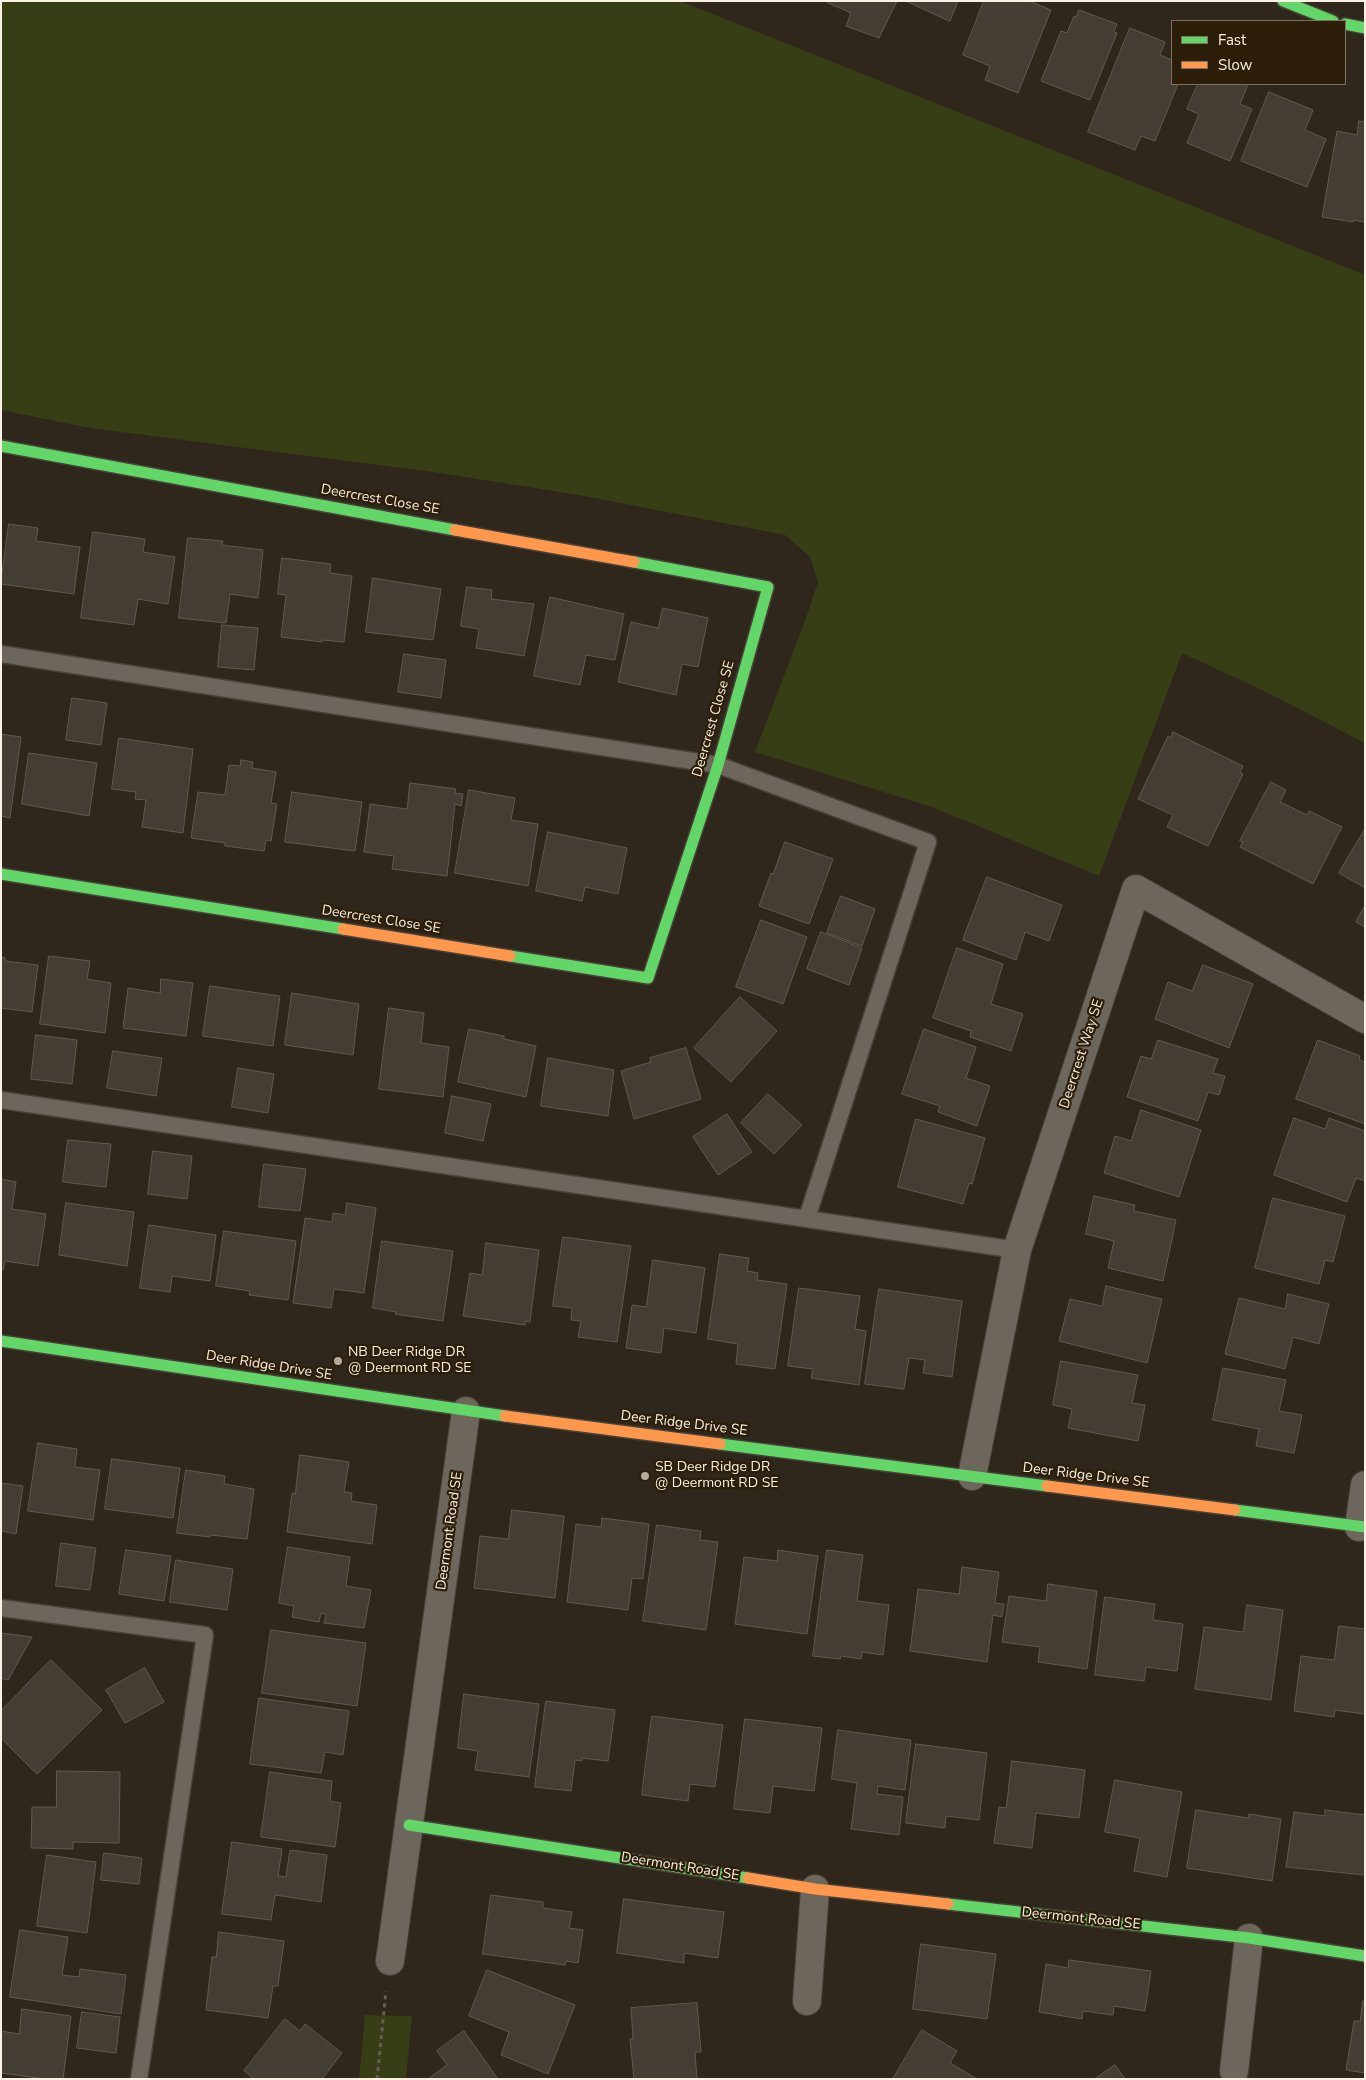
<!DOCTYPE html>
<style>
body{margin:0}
#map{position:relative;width:1366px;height:2080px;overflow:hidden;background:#2f271b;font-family:"Nunito Sans",sans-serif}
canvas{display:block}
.frame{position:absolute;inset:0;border:2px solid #faf0e3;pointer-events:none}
.legend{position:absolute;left:1171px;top:20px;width:175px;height:65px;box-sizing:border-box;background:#2d1e0a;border:1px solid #7f7261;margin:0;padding:6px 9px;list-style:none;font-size:15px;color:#faf0e3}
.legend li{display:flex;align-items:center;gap:10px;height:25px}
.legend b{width:25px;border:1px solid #7f7261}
</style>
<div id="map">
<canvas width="1366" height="2080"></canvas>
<div class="frame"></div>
<ul class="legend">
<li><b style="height:6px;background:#63d668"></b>Fast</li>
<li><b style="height:6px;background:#ff974d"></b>Slow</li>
</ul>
</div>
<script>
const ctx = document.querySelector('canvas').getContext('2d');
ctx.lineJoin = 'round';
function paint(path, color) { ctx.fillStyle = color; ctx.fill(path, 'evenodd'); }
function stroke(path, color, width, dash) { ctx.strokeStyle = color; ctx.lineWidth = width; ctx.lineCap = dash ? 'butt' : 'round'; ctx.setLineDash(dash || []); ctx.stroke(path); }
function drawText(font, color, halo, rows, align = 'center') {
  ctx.font = font + ' "Nunito Sans",sans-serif'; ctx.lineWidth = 4.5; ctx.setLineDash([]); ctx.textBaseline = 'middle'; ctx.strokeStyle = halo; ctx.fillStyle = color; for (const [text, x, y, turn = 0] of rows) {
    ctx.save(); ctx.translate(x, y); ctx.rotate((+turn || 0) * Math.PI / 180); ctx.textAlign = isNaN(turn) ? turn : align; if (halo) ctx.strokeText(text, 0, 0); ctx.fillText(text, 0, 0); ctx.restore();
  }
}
paint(new Path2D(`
 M1,1H680L1365,275V743L1264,691L1182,653L1099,876L932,807L755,752L806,618L818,582L810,557L785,535L579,495L433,472L90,428L1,410Z
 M365,2015L412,2016L406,2079H359Z`), '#373e15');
const building = new Path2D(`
 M829,1H897L879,38L846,26L851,13L828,3Z
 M906,1H958L950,21Z
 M984,1H1029L1051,10L1018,93L985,80L990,66L963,55Z
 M1079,10L1117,24L1114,32L1117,33L1090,100L1041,81L1061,31L1067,33L1074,16L1076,17Z
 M1130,28L1165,42L1160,55L1172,60V84H1178L1155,141L1141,136L1135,150L1088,132Z
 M1198,84H1248L1240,104L1252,109L1230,161L1187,143L1199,114L1187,109Z
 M1269,92L1313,110L1305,130L1326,139L1307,187L1241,161Z
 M1359,121L1365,122V222L1353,220V222L1322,217L1337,131L1357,135Z
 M9,524L38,528L36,541L80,547L74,594L1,584Z
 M93,532L145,539L143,552L175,557L168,604L138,599L134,625L81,618Z
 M188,538L223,541L222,545L263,550L258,598L230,594L226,623L179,618Z
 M282,558L331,564L330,573L352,576L344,642L322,640V642L281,637L286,595L278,594Z
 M373,578L441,589L433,640L366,632Z
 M467,587L492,590L491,599L534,604L524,656L476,648L479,629L461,626Z
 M550,597L624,614L615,660L586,655L580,685L534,676Z
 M663,608L708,618L698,667L682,664L676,695L618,682L631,622L658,628Z
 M222,625L258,628L254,670L218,667Z
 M404,654L446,660L441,698L398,692Z
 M72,698L107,703L101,745L66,740Z
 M1173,732L1243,766L1240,772L1243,774L1208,846L1167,827L1173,815L1138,799L1168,736L1171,738Z
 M1,734L21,737L10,818L1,816Z
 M119,738L193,749L183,833L142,827L146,800L135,799L136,792L112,789Z
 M29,753L97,763L89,816L22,804Z
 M241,760L253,762L252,768L276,772L271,803L277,804L271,841L266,840L264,851L225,846V843L191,838L198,792L225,795L229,765L240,766Z
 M1271,782L1286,790L1280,802L1307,815L1309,811L1342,827L1313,884L1240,847L1243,842L1240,841Z
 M410,783L456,789L455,793L463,794L461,806L455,804L447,876L392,869L394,856L364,852L370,804L407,809Z
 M469,790L515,798L511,820L538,824L528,886L455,873Z
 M292,792L362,802L355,851L285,842Z
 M1365,829V888L1339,873Z
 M548,832L627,848L618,894L585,887L582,901L536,891Z
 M785,842L833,859L809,924L759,906L771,873L773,874Z
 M987,877L1062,905L1049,941L1025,932L1016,960L963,940Z
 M841,896L875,909L862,946L827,933Z
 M1365,906V927L1356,922Z
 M761,920L807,937L783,1004L736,987Z
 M821,932L862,948L849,985L807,969Z
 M957,948L1003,964L991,1004L1023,1014L1011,1051L970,1037L971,1031L933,1018Z
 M49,956L90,961L87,979L111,983L105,1033L40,1024Z
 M1,957L5,958V961L38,965L32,1012L1,1008Z
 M1203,965L1253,984L1229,1048L1155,1019L1168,982L1192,991Z
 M161,979L193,983L186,1036L123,1028L128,988L160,993Z
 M210,986L280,996L273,1046L203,1036Z
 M292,993L359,1004L353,1055L285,1045Z
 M740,997L777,1031L731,1082L694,1048Z
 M389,1008L424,1013L421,1043L449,1047L443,1097L379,1089Z
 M469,1029L504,1036V1039L536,1046L526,1097L458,1082Z
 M924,1029L976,1047L966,1078L990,1086L977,1126L938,1112L940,1106L902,1094Z
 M36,1035L77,1040L72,1084L31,1079Z
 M1158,1040L1218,1059L1213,1073L1225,1076L1219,1095L1208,1092L1198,1121L1127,1097L1141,1056L1151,1059Z
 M1318,1040L1355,1054L1360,1056L1359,1060L1365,1062V1124L1296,1099Z
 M686,1048L701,1099L634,1119L621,1071L651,1062L650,1058Z
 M113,1051L162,1058L156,1096L107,1088Z
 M548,1058L614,1070L608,1116L541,1106Z
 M238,1068L274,1074L268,1113L232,1107Z
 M768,1094L802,1125L774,1154L741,1123Z
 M452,1096L491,1104L483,1141L445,1133Z
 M1141,1110L1201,1130L1179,1197L1104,1173L1115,1136L1131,1141Z
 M727,1114L752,1152L718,1175L693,1137Z
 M1294,1118L1325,1129L1329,1118L1365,1131V1181L1356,1178L1347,1202L1274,1175Z
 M916,1119L985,1138L972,1184L969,1183L963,1204L898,1187Z
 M68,1140L111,1144L106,1187L63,1182Z
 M153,1151L192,1156L187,1199L148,1194Z
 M264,1164L306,1169L300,1211L259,1207Z
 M1,1179L16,1182L12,1209L46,1214L38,1266L5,1261L3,1270L1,1269Z
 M1094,1196L1135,1205L1134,1211L1176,1220L1163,1281L1108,1268L1114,1241L1086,1234Z
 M1273,1198L1345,1216L1333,1262L1325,1260L1319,1284L1255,1268Z
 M66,1203L134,1212L127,1266L59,1255Z
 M347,1203L376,1208L364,1293L334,1289L331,1308L293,1303L305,1218L332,1222L333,1213L345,1215Z
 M149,1225L216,1235L210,1281L172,1276L170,1292L140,1288Z
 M224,1231L296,1241L288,1300L249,1295L250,1291L216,1286Z
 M563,1237L631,1246L617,1342L578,1337L581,1321L571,1320L572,1308L553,1306Z
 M382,1241L453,1251L443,1321L395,1314L396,1312L373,1308Z
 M486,1243L539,1250L530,1322L525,1321V1325L463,1316L470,1273L482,1275Z
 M720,1254L749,1258L747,1271L758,1273L757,1280L787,1284L775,1369L736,1364L738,1344L708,1339Z
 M653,1260L705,1268L696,1333L664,1328L661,1353L626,1348L632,1305L646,1307Z
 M1106,1286L1162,1299L1147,1363L1059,1341L1070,1299L1102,1306Z
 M799,1288L860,1296L855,1329L866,1331L859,1385L811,1378L813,1369L788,1366Z
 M879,1289L962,1301L952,1377L923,1373L925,1360L909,1358L904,1389L865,1384Z
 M1288,1294L1329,1304L1319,1344L1293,1337L1285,1369L1225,1354L1239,1298L1285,1309Z
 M1061,1361L1138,1375L1132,1403L1145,1405L1138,1441L1068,1428L1072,1409L1053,1405Z
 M1223,1368L1286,1380L1279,1411L1302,1415L1294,1453L1256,1446L1259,1429L1213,1420Z
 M38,1443L77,1449L75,1467L100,1470L93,1520L28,1511Z
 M300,1455L349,1462L344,1492L352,1493L351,1501L377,1505L372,1544L287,1532L292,1493L295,1494Z
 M112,1459L180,1468L173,1518L105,1509Z
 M186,1470L225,1476L224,1484L254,1489L247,1539L210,1535V1537L177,1533Z
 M1,1483L23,1486L16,1534L1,1531Z
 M512,1510L564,1516L555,1598L474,1588L480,1536L508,1539Z
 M602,1518L649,1524L643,1579L632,1578L628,1610L567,1602L576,1524L601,1527Z
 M657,1525L701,1531L700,1540L718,1542L706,1630L643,1621Z
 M61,1543L96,1548L90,1590L56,1586Z
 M288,1547L350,1557L346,1586L371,1590L364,1628L324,1623L326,1614L321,1613L319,1622L292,1617L294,1606L279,1603Z
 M126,1550L171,1556L164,1601L119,1594Z
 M778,1550L818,1556L807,1634L735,1624L744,1557L777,1561Z
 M827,1550L863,1555L857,1601L889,1605L883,1655L862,1652L861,1659L841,1656L840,1659L813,1656Z
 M176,1560L233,1569L227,1610L170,1602Z
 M962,1567L999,1572L995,1603L1004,1604L1002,1617L993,1615L987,1662L910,1651L918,1589L959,1594Z
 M1048,1584L1097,1591L1087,1669L1038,1662L1040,1647L1002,1642L1009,1596L1046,1601Z
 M1105,1597L1155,1604L1153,1620L1183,1624L1177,1671L1146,1667L1144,1681L1095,1675Z
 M1247,1605L1283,1610L1271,1700L1195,1689L1204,1627L1243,1632Z
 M1339,1626L1365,1629V1714L1335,1710L1334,1717L1294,1711L1301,1656L1334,1660Z
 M271,1630L366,1643L357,1706L262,1693Z
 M1,1633L32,1637L8,1680L1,1678Z
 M51,1660L102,1710L37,1774L1,1738V1711Z
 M145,1668L164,1702L125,1723L106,1690Z
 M464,1694L539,1704L529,1777L475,1770L478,1751L458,1748Z
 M259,1698L349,1711L343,1755L325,1752L321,1773L250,1764Z
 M546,1701L615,1710L608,1761L582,1758V1761L575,1760L571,1791L535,1787Z
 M652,1716L723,1725L715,1787L690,1784L688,1801L642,1795Z
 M745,1719L822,1728L814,1791L773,1786L770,1813L734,1809Z
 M838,1730L911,1740L905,1790L878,1786L877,1794L903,1797L899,1835L851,1829L857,1783L832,1779Z
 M916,1744L987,1753L979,1820L946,1816L945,1828L906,1823Z
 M1012,1761L1085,1770L1079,1818L1036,1813L1032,1848L994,1843L999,1807L1006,1808Z
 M57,1771L120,1772L119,1843L73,1842V1849L31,1848L32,1807H56Z
 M270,1772L332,1781L330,1801L341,1803L335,1847L261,1837Z
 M1115,1780L1182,1792L1167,1877L1134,1871L1140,1838L1105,1832Z
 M1196,1810L1248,1818L1249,1814L1281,1819L1272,1881L1187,1868Z
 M1325,1810L1365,1815V1875L1286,1867L1294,1812L1325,1816Z
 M232,1842L282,1849L278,1876L286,1877L290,1850L327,1855L321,1902L275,1895L271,1920L222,1914Z
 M104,1853L142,1858L139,1884L101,1880Z
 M47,1855L96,1862L87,1933L37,1926Z
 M491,1895L543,1902V1908L572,1912L569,1928L583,1930L578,1963L566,1961L565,1965L483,1954Z
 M624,1899L724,1912L718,1958L684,1953V1963L617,1953Z
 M20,1930L68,1937L62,1975L79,1977L80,1969L126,1975L121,2014L10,1997Z
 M219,1932L284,1941L278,1986H273L268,2018L206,2010L212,1957H216Z
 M921,1944L996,1954L987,2019L913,2009Z
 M1069,1960L1151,1971L1145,2011L1114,2006L1113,2015L1083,2011L1082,2019L1039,2012L1046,1964L1068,1968Z
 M487,1970L575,2005L548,2074L501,2055L509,2032L469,2016Z
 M1363,2001H1365V2073L1346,2070L1354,2021H1360Z
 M697,2003L701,2052H695L697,2079H634L630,2039H633L631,2008Z
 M22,2009L71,2016L63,2079H45L1,2073V2031L19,2034Z
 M82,2012L120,2017L116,2053L77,2048Z
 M285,2019L300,2031L305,2024L342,2053L322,2079H254L244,2071Z
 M922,2030L957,2051L950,2063L977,2079H893Z
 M464,2031L498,2079H428L447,2065L437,2051Z
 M1115,2065L1125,2079H1095Z`);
paint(building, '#443d33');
stroke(building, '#605a4f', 1);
const lane = new Path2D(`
 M1,654L718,765L928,842L807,1218
 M1,1100L1017,1250
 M1,1608L205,1635L139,2079`);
const street = new Path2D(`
 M972,1476L1017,1250L1136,889L1365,1019
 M1359,1527L1365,1485
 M390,1961L466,1411
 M807,2001L815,1889
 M1234,2071L1249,1938`);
const fast = new Path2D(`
 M1283,1L1333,21
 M1345,24L1365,28
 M1,446L455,530
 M1,874L343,929
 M510,956L648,978L718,765L768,587L634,562
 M1,1341L505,1416
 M720,1444L1047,1486
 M1235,1510L1365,1527
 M409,1825L748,1878
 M948,1904L1249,1938L1365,1956`);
const slow = new Path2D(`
 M455,530L634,562
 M343,929L510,956
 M505,1416L720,1444
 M1047,1486L1235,1510
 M748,1878L815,1889L948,1904`);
stroke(lane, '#474138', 19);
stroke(street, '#474138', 30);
stroke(fast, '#474138', 14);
stroke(slow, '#474138', 14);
stroke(new Path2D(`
 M377,2079L386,1991`), '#645e56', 3, [4, 4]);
stroke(lane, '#6c665d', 16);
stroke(street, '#6c665d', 28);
stroke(fast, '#63d668', 11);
stroke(slow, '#ff974d', 11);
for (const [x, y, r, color] of [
 [338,1361,5,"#b3aa9d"],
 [645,1476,5,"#b3aa9d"]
]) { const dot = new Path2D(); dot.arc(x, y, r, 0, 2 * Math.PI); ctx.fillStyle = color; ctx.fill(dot); stroke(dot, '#2d1e0a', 2); }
drawText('14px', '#faf0e3', '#2d1e0a', [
 ["Deercrest Close SE",380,500,10],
 ["Deercrest Close SE",714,719,-74],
 ["Deercrest Close SE",381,920,9],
 ["Deercrest Way SE",1082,1054,-72],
 ["Deer Ridge Drive SE",269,1366,9],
 ["Deer Ridge Drive SE",684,1424,7],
 ["Deer Ridge Drive SE",1086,1476,7],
 ["Deermont Road SE",450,1531,-82],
 ["Deermont Road SE",680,1867,9],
 ["Deermont Road SE",1081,1919,6]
]);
drawText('14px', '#faf0e3', '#2d1e0a', [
 ["NB Deer Ridge DR",348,1353],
 ["@ Deermont RD SE",348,1369],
 ["SB Deer Ridge DR",655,1468],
 ["@ Deermont RD SE",655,1484]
], 'left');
</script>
